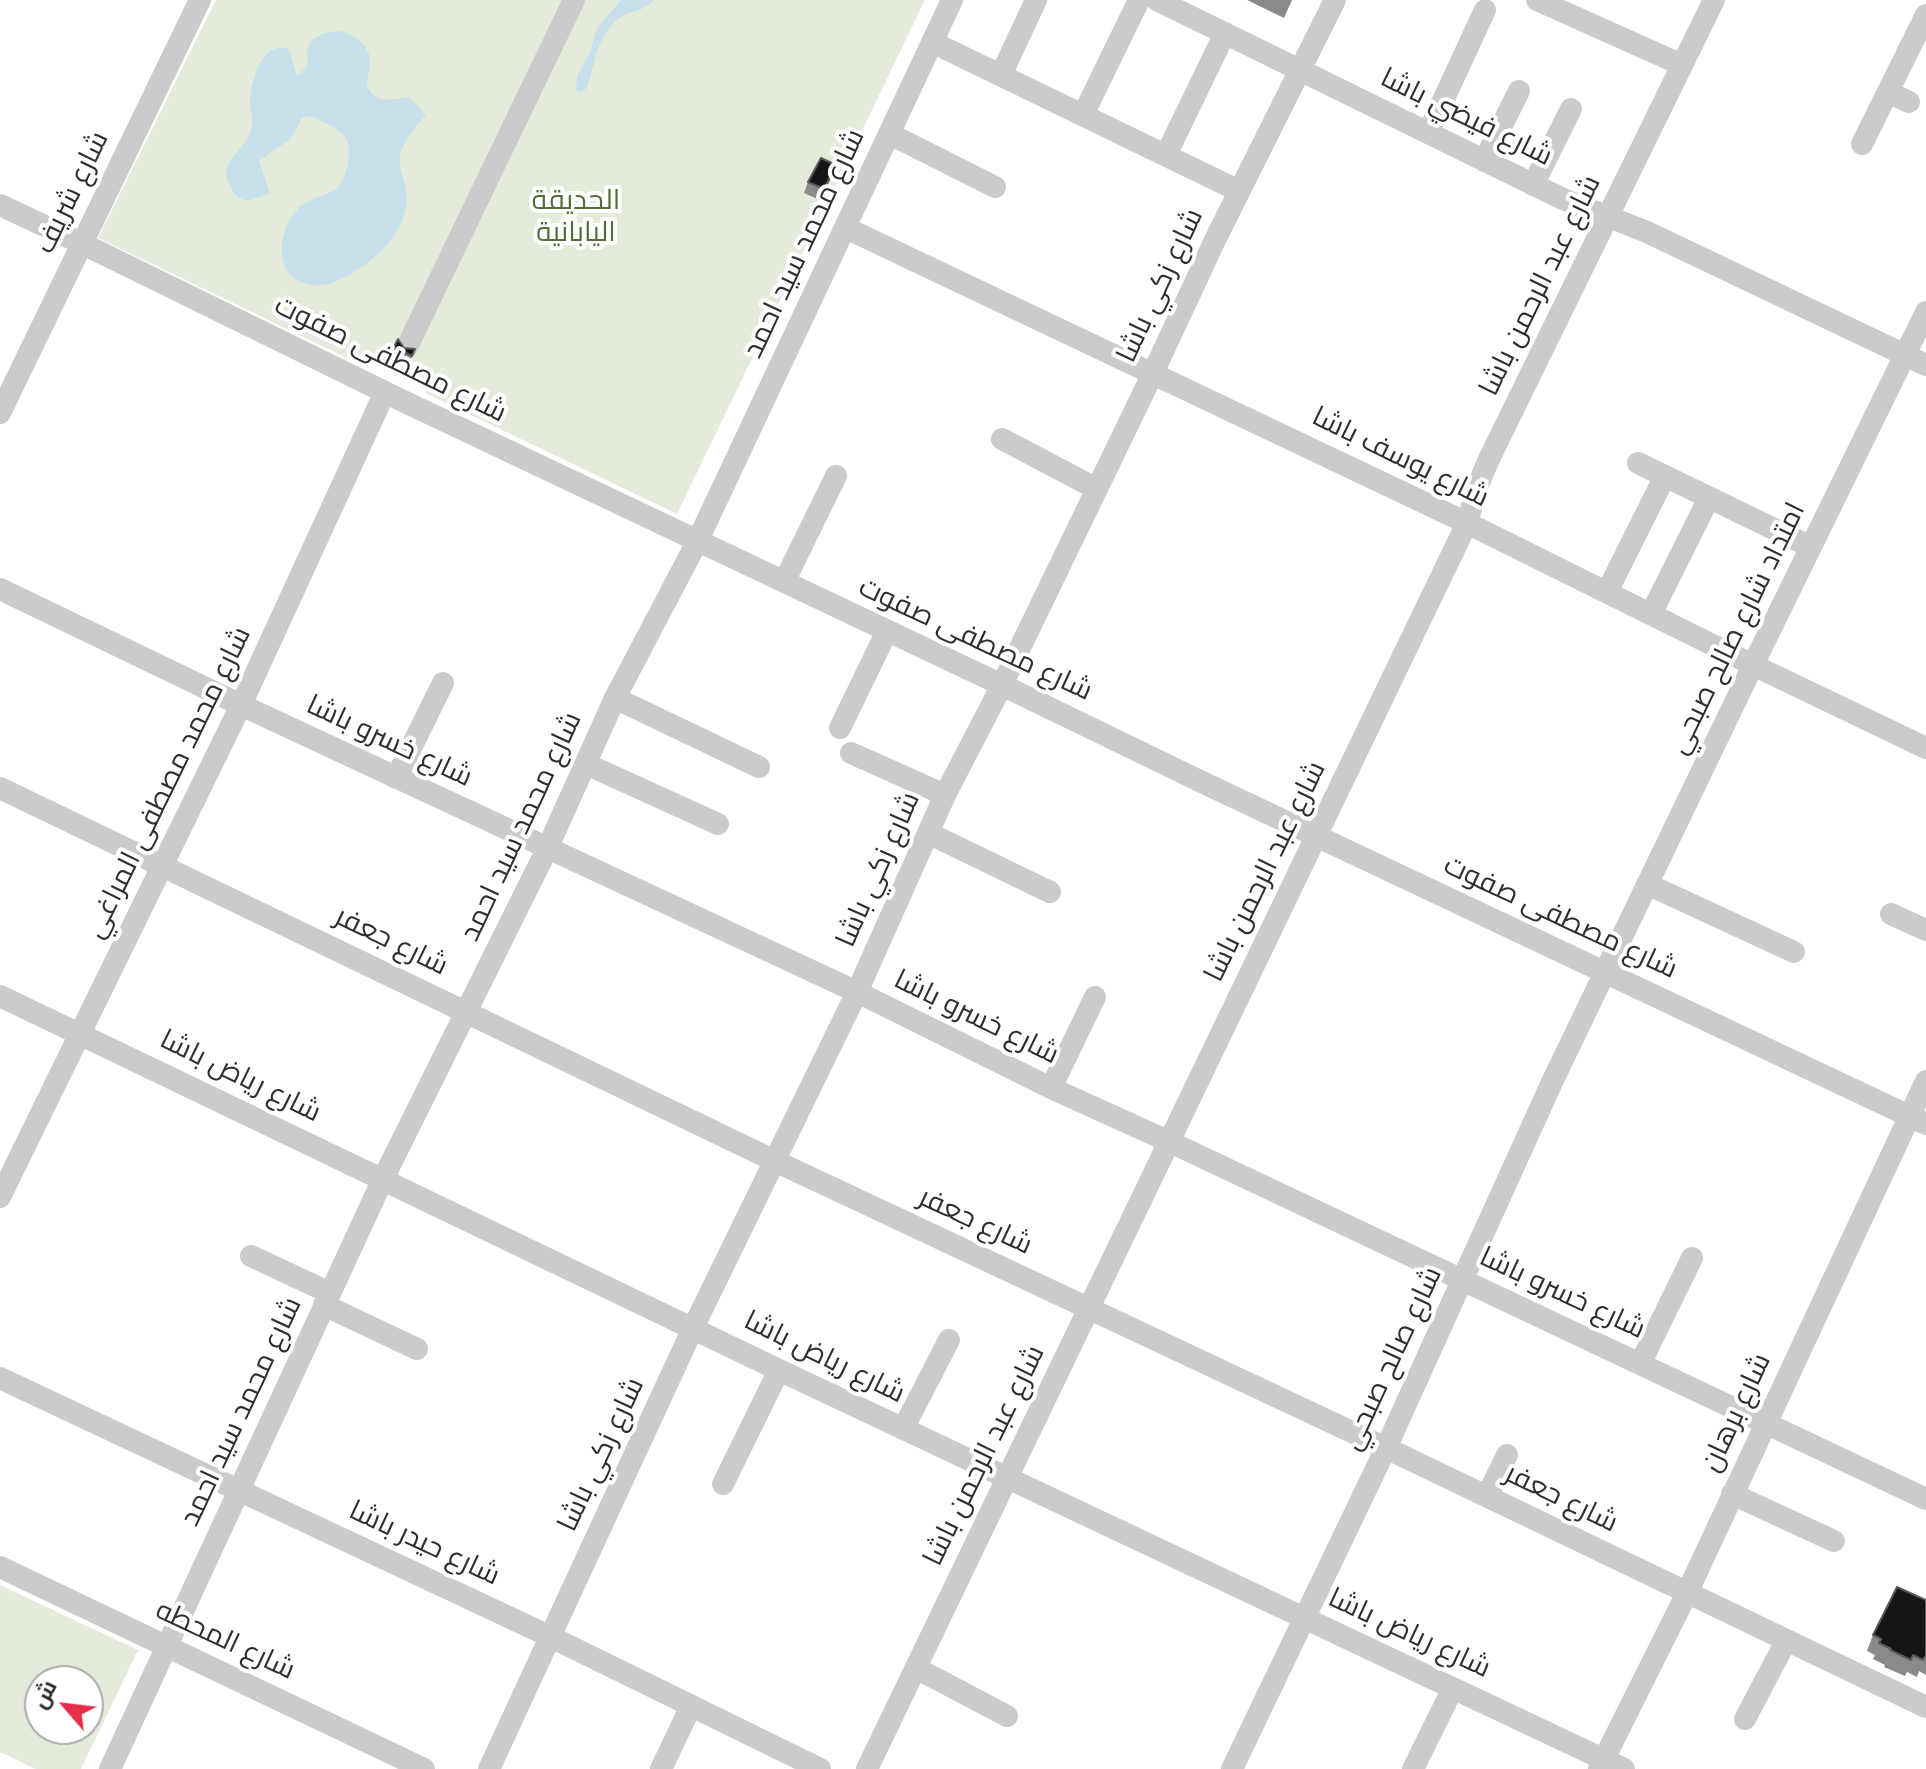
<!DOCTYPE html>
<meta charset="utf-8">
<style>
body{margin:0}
#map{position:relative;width:1926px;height:1769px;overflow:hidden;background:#fff;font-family:"DM Sans",Cairo,sans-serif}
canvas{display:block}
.north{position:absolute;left:24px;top:1665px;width:80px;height:80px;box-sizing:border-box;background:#fff;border:2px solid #ababab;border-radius:50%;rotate:298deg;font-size:22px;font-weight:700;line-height:32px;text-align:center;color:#2e2e2e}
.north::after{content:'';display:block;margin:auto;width:28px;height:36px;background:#e72e48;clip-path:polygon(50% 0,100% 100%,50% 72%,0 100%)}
</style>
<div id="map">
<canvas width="1926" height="1769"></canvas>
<div class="north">ش</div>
</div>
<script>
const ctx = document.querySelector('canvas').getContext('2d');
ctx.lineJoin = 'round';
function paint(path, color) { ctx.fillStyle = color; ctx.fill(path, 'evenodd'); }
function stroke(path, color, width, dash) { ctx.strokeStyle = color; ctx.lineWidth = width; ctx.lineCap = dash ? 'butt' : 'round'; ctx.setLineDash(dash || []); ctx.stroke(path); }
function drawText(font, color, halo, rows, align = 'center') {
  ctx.font = font + ' "DM Sans",Cairo,sans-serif'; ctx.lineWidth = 8; ctx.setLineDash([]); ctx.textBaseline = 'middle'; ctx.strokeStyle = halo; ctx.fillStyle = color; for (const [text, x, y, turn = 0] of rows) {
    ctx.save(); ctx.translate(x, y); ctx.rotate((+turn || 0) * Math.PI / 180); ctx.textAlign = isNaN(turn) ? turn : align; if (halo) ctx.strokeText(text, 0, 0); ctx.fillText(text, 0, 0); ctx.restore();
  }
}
paint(new Path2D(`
 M216,0H925L677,514L427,394L418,375L419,373L408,367L409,364L391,355L390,358L377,352L368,368L98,238Z
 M0,1585L138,1650L81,1769H36L0,1752ZM40,1681H88V1729H40Z`), '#e5ebdb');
paint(new Path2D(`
 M621,0H654C645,12 632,9 621,17C596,34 596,63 586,89L579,92L576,90L577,76L590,53L597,28Z
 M339,31C355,35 371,45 370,64C370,71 367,78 367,85C373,104 393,100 409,97L426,115C416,127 403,140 400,156C398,169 405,180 406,192C410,219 391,244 371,260C360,269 347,277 334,282C325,286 314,287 304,283C271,272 279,225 301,206C312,196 328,197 338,187C347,177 350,158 349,146C346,129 324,124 312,116L302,118L290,139L259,161L270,193L248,201C238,199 235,195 230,186C215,162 248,150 252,127C254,119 250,111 250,103C251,83 260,42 287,48L291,55L296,75H299L307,66C308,61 307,57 307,52C308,36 326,32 339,31Z`), '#c7e0ec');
stroke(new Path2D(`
 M1157,0L1563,199L1647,232L1926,365
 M1537,0L1682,65
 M932,42L1239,191
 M1001,75L1036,0
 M1888,92L1909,102
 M1083,115L1139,0
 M1428,133L1485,10
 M890,134L995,187
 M1862,144L1926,15
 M1166,155L1225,33
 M1484,161L1519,91
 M1533,185L1571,109
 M0,205L81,243L403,401L1002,685L1204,783L1926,1124
 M846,228L1467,523L1753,665L1926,748
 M407,347L574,0
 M0,413L200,0
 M1002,439L1097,489
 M1638,463L1811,547
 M784,582L836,476
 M0,589L241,705L857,992L1051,1088L1170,1142L1926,1499
 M1607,592L1665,476
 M1651,614L1709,498
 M615,698L759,767
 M840,728L887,631
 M851,753L945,795
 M586,764L718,824
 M396,778L443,683
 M0,788L775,1161L1386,1448L1926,1707
 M928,833L1050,892
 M1647,884L1794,952
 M1891,914L1926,930
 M0,996L779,1370L1624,1769
 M1051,1088L1095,997
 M0,1197L241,705L385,392
 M251,1256L330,1293
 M324,1305L417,1349
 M1640,1364L1692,1258
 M0,1378L551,1637L820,1769
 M903,1429L949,1340
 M723,1484L779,1370
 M1732,1494L1834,1541
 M1487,1496L1507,1455
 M0,1567L424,1769
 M916,1668L1007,1716
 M1745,1719L1786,1641
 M110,1769L383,1179L547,849L615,698L698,540L952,0
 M489,1769L693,1328L857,992L945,795L1002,685L1153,373L1215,240L1335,0
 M661,1769L691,1706
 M867,1769L1467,523L1478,485L1489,459L1714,0
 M1232,1769L1386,1448L1553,1080L1753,665L1926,312
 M1413,1769L1453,1688
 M1599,1769L1687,1593L1926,1081`), '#cbcbcb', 22);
paint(new Path2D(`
 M1247,0H1292L1284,18Z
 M836,165L820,200L804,193L808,182Z
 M394,347L415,349L408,367L390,358Z
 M1926,1600V1675L1919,1671L1917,1677L1907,1672L1905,1676L1884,1667L1885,1665L1873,1659L1875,1655L1867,1651L1873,1635Z`), '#8a8a8a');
paint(new Path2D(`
 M836,165L832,176L820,200L824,189Z`), '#5b5b5b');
const building = new Path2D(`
 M821,158L836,165L824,189L808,182Z
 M398,339L404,348L415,349L412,356L394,347Z
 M1897,1587L1926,1600V1655L1923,1660L1913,1655L1911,1660L1890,1650L1891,1649L1879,1643L1881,1639L1873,1635Z`);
paint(building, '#151515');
stroke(building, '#5b5b5b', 2);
drawText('28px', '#2e2e2e', '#fff', [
 ["شارع فيضي باشا",1466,118,26],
 ["شارع شريف",73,193,-64],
 ["شارع محمد سيد احمد",805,244,-65],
 ["شارع زكي باشا",1161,286,-65],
 ["شارع عبد الرحمن باشا",1541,286,-64],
 ["شارع مصطفى صفوت",390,360,26],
 ["شارع يوسف باشا",1400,458,26],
 ["امتداد شارع صالح صبحي",1738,629,-64],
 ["شارع مصطفى صفوت",975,640,25],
 ["شارع خسرو باشا",389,742,25],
 ["شارع محمد مصطفى المراغي",169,783,-64],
 ["شارع محمد سيد احمد",522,827,-65],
 ["شارع زكي باشا",879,870,-66],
 ["شارع عبد الرحمن باشا",1266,872,-64],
 ["شارع مصطفى صفوت",1560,918,25],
 ["شارع جعفر",391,942,26],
 ["شارع خسرو باشا",976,1018,26],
 ["شارع رياض باشا",240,1077,26],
 ["شارع جعفر",975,1222,25],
 ["شارع خسرو باشا",1562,1294,25],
 ["شارع رياض باشا",824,1358,26],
 ["شارع صالح صبحي",1393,1359,-65],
 ["شارع محمد سيد احمد",242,1412,-65],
 ["شارع برهان",1737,1413,-65],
 ["شارع زكي باشا",602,1455,-65],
 ["شارع عبد الرحمن باشا",985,1456,-64],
 ["شارع جعفر",1561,1499,26],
 ["شارع حيدر باشا",424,1544,25],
 ["شارع رياض باشا",1409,1634,25],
 ["شارع المحطه",225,1641,25]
]);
drawText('28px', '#546a3b', '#fff', [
 ["الحديقة",576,202],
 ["اليابانية",576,234]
]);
</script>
